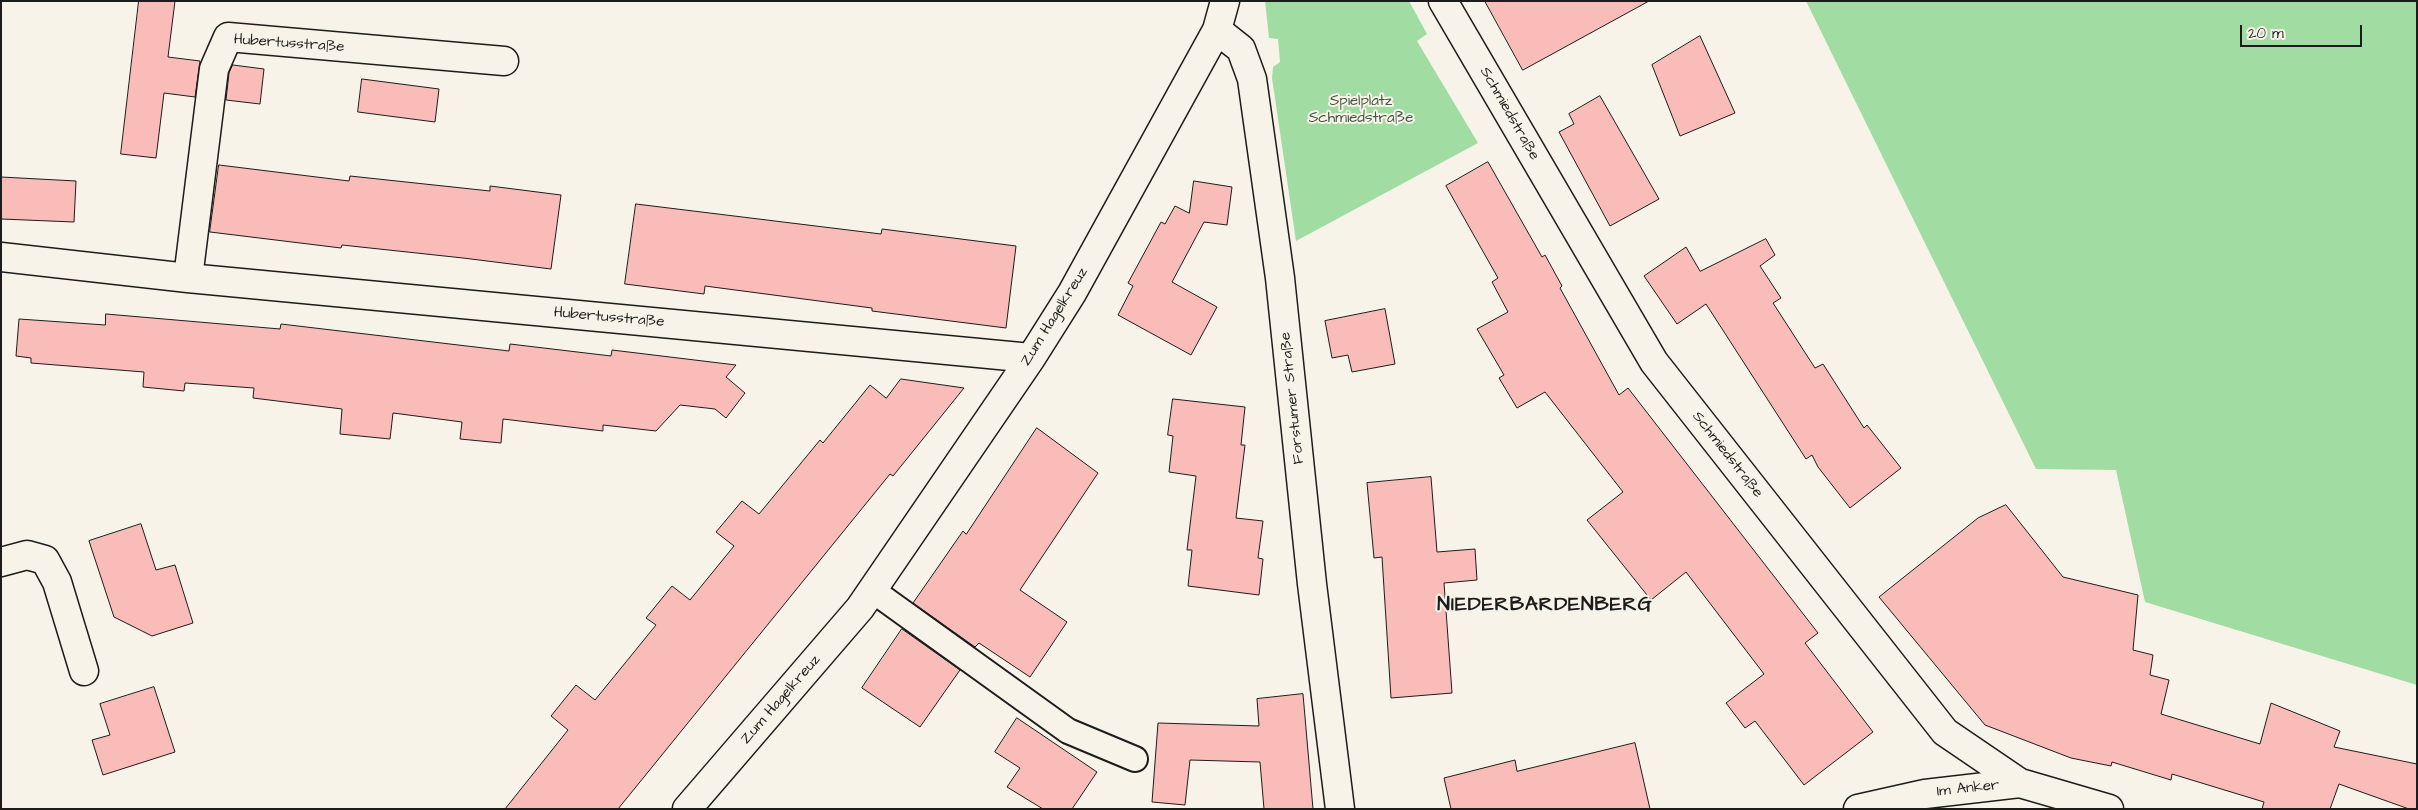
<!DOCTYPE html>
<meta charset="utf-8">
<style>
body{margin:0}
#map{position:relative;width:2418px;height:810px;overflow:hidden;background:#f7f3e8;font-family:"Architects Daughter",sans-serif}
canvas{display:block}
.frame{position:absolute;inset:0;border:2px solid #1c1c1c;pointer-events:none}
.scale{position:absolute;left:2240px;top:25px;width:122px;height:22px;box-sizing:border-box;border:2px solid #1c1c1c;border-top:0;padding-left:6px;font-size:15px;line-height:18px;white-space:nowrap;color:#1c1c1c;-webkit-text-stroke:4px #f7f3e8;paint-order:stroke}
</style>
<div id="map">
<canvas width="2418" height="810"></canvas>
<div class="frame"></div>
<div class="scale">20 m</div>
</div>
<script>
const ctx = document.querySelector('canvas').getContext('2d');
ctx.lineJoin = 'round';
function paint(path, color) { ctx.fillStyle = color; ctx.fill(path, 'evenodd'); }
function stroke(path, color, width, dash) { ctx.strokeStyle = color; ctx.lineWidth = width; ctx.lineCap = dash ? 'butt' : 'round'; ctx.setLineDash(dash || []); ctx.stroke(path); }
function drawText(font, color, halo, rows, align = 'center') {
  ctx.font = font + ' "Architects Daughter",sans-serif'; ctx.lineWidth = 4; ctx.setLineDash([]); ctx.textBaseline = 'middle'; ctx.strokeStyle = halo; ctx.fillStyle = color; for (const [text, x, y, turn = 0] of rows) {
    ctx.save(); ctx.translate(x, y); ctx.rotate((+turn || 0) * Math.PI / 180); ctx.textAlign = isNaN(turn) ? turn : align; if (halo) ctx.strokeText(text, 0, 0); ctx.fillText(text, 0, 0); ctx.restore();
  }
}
paint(new Path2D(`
 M1265,1H1409L1427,34L1417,41L1478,143L1296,241L1272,78L1273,67L1280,62L1278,39L1269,38Z
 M1806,1H2417V685L2145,602L2116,470L2036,469Z`), '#a1dca2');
const building = new Path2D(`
 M139,1H175L168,57L200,61L195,97L164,93L156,158L121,154Z
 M1485,1H1649L1523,70Z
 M1700,36L1735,113L1680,136L1652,65Z
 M233,65L264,69L260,104L226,100L229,73Z
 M362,79L439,89L435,122L358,112Z
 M1600,96L1659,199L1610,226L1559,132L1574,124L1569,114Z
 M1488,162L1542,257L1545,255L1562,286L1560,288L1619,395L1628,388L1818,633L1805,643L1873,732L1804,785L1755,721L1745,728L1726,703L1764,674L1686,572L1651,600L1587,520L1623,492L1545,392L1517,408L1499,378L1504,375L1477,329L1508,312L1492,282L1498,278L1446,186Z
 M219,165L349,181L350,176L490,191V186L561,195L551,269L463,258L342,245L341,248L210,232Z
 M1,177L76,181L74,222L1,219Z
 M1194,181L1232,187L1227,225L1204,222L1172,282L1217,307L1191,355L1118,315L1133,286L1128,283L1161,222L1165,224L1175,206L1189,213Z
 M636,204L881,234L882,229L1016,246L1006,328L872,311V308L705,286L704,294L625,284Z
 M1766,239L1775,255L1760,266L1781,298L1773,303L1815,368L1823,364L1864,428L1867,425L1901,468L1850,508L1818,467L1812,455L1806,459L1706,304L1677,324L1644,276L1686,247L1700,271Z
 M1385,309L1395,364L1352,372L1348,355L1332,358L1325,321Z
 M106,314L280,329L281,324L509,351L510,344L611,356L612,350L736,365L726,377L745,393L726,418L715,409L680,405L656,431L603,425V431L503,419L501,443L460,439L462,422L393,413L390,439L340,434L342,409L253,398L254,388L185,383L184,391L143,387L144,372L31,363V358L16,356L19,319L105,325Z
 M901,379L964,388L893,476L890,474L618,809H505L568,730L551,716L576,685L595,700L656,625L646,618L672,586L690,600L734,546L716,532L742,501L759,514L820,440L823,443L870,385L886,398Z
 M1173,399L1245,407L1241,445H1245L1236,518L1263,521L1258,558L1263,559L1259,595L1188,586L1192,550H1187L1196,476L1169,472L1173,436L1168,435Z
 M1037,428L1098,473L1020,590L1067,622L1030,677L979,643L975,647L913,603L963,531L966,534Z
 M1431,477L1437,552L1475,549L1477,580L1444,583L1452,693L1391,698L1382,557L1374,558L1367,483Z
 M2006,505L2063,577L2138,595L2133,650L2153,655L2150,675L2169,680L2161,714L2260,744L2271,703L2340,731L2334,747L2417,764V809H2409L2339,784L2330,809H2262L2264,802L2172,774L2171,780L2112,762L2111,766L2071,758L1985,725L1879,597L1978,518Z
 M141,524L156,570L175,565L193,623L152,636L114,617L89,541Z
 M902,629L960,670L920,727L862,688Z
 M154,687L175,752L103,775L92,740L110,735L100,704Z
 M1303,694L1313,809H1264L1260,762L1190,760L1185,805L1152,802L1158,723L1259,726L1257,699Z
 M1017,718L1097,772L1072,809H1043L1007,787L1020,768L995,752Z
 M1635,743L1650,809H1451L1444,778L1515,760L1517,771Z`);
paint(building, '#f9bcb9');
stroke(building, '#1c1c1c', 1);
const lane = new Path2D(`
 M872,590L1068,731L1135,759`);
const street = new Path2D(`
 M1443,1L1654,362L1945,732L2020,783L2109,809
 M1217,30L1241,49L1252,79L1280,278L1312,584L1340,809
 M1,257L188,278L1031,358
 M188,278L214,69L228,37L504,61
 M1,562L27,555L45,560L57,582L84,671
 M687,809L860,608L1031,358L1072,293L1217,30L1225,1
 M1858,809L1925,794L2020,783`);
stroke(lane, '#1c1c1c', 28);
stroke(street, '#1c1c1c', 31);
stroke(lane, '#f7f3e8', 24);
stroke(street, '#f7f3e8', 28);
drawText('15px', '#1c1c1c', '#f7f3e8', [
 ["Hubertusstraße",289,44,4],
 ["Schmiedstraße",1509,114,60],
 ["Zum Hagelkreuz",1055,317,-58],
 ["Hubertusstraße",609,318,5],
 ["Forstumer Straße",1293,398,-96],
 ["Schmiedstraße",1727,455,52],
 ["Zum Hagelkreuz",781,700,-49],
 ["Im Anker",1968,789,-6]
]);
drawText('15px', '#445644', '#f7f3e8', [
 ["Spielplatz",1361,102],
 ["Schmiedstraße",1361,119]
]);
ctx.letterSpacing = '1px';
drawText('bold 20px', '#1c1c1c', '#f7f3e8', [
 ["NIEDERBARDENBERG",1545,606]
]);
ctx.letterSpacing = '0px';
</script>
